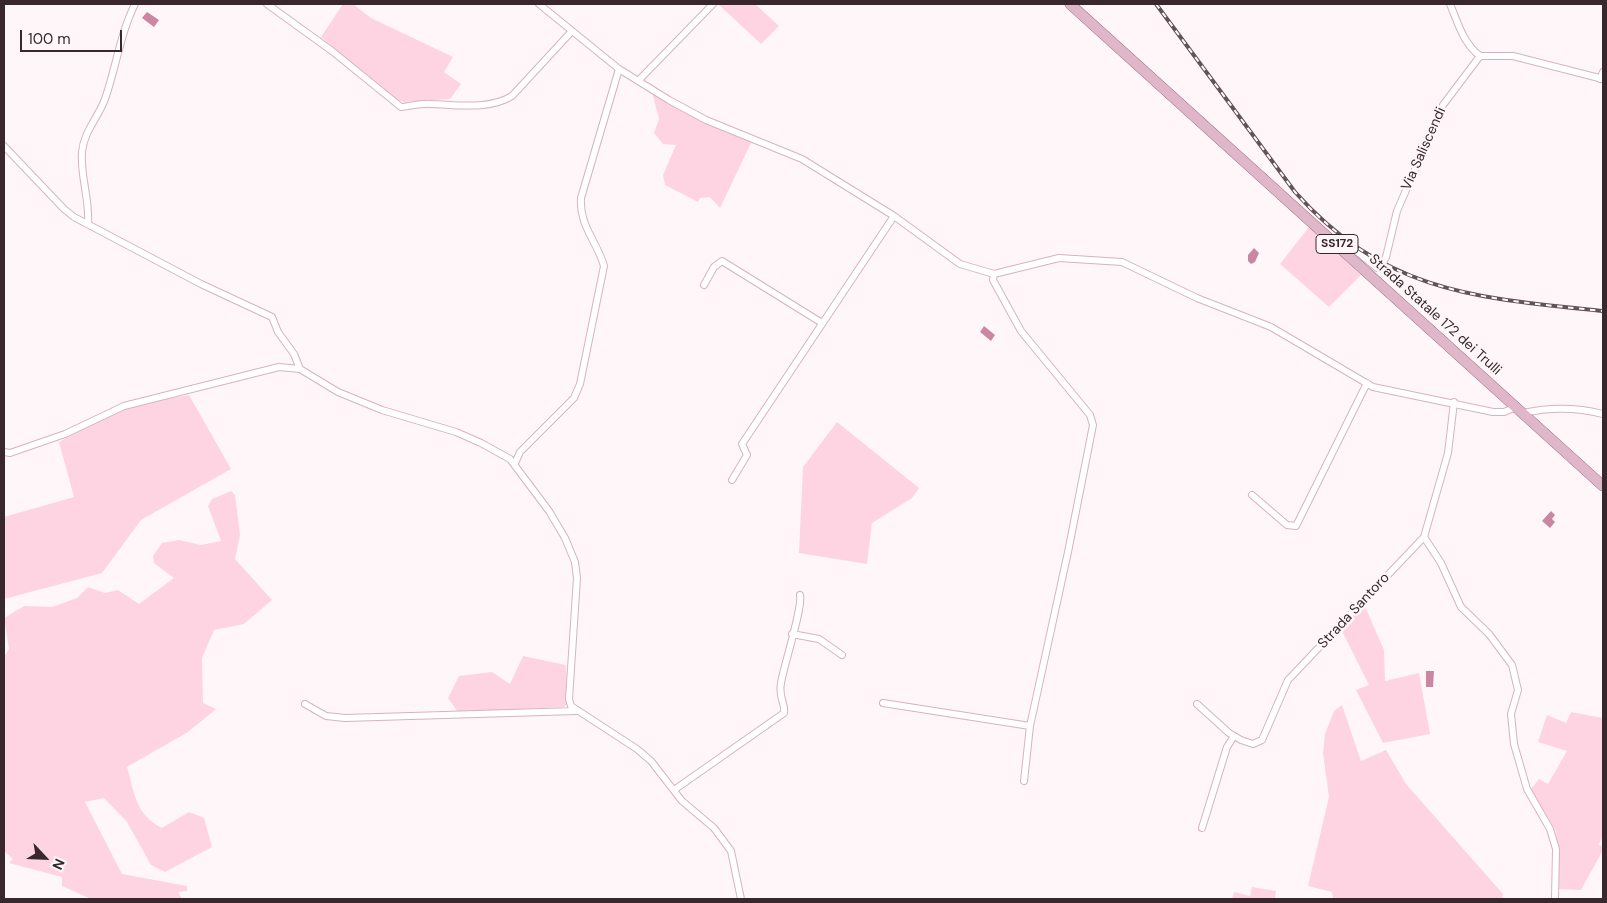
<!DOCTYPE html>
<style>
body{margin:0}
#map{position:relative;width:1607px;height:903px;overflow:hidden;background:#fff6f9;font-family:"DM Sans",sans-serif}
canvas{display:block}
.frame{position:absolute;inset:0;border:5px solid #38282e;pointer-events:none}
.north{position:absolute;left:20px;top:833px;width:50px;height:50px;-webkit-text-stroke:4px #fff6f9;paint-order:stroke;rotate:115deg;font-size:14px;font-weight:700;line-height:20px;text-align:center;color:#38282e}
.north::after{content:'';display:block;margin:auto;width:18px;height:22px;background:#38282e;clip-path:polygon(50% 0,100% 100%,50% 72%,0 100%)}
.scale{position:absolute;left:20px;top:30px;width:102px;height:22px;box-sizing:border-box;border:2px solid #38282e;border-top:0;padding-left:6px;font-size:15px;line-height:18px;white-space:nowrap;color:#38282e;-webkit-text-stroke:4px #fff6f9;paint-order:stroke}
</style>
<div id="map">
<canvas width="1607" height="903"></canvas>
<div class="frame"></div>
<div class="north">N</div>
<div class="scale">100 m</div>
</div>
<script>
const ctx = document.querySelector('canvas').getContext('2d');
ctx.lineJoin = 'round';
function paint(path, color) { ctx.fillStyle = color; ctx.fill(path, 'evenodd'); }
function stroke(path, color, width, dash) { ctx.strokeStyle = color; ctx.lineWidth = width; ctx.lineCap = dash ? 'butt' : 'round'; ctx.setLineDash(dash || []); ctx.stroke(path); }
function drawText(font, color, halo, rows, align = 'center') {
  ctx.font = font + ' "DM Sans",sans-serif'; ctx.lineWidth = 5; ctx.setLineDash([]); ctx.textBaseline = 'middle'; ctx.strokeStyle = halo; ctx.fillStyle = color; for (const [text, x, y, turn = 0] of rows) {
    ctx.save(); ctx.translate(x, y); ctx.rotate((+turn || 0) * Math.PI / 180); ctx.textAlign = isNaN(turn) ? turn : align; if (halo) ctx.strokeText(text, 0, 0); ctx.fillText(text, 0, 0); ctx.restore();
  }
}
paint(new Path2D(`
 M343,4H353L371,18L453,57L444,72L461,84L450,99L403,102L393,98L321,37Z
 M718,4H755L779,26L761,44Z
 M652,92L752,141L720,208L710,197L700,198L698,202L665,185L663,175L676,145L663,144L654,133L659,119Z
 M1309,227L1361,275L1329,307L1280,264Z
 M189,395L231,469L141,520L102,573L4,599V517L74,497L59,442L119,408Z
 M837,422L919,488L912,498L872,523L867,564L799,553L803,467Z
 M231,491L235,495L240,535L235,559L272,600L244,624L214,630L202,658L203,703L216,709L188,732L127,767C135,794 135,814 162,828L189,812L204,818L212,847L165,872L151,865L127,822L104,798L85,802L122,874L187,886V891L178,892L182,899H91L62,886V877L9,863L13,859L4,851V657L9,649L4,618L24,606L52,607L77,598L88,587L105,593L118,590L139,604L174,578L154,563L153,556L162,543L179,540L201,545L221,541L208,506L212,499Z
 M1363,602L1384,650L1385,681L1419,673L1430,734L1383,743L1356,690L1369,685L1340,627Z
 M523,656L566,665L567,704L564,707L458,712L448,698L459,676L492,672L510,684Z
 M1342,705L1361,761L1386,750L1406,784L1503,894L1502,899H1333L1332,892L1308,886L1329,797L1323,753L1325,734L1334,711Z
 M1571,712L1603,718V837L1598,845L1603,846V850L1581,890L1559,889L1556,831L1531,789L1539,779L1548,784L1567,751L1538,742L1547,715L1566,723Z
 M1252,887L1276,891L1275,899H1232L1234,892L1250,896Z`), '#fed4e3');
paint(new Path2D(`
 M147,12L159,20L154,27L142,18Z
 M1254,248L1259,253L1255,262L1251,264L1248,261V255Z
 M984,326L995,335L991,341L980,332Z
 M1551,511L1555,515L1552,519L1555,522L1550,528L1542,521Z
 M1426,671H1434L1433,687H1426Z`), '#cb87a2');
const street = new Path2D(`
 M267,4L332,51L401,107C411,106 422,103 432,104C459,105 489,110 512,96L572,31
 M539,4L619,69L669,100L706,120L802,159L894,216L960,264L994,274L1059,258L1122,262L1197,298L1271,327L1373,387L1493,412H1504L1516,407
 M1450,4C1458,23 1463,43 1480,56
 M1480,56H1513L1603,79
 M1600,79L1603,72
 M639,80L713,4
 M4,146L64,209L74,217L201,284L272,317L278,332L294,354L300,369
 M88,224C90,200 80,176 82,152C84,131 98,118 105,99C116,68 120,34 135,4
 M1340,246L1355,250L1377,268H1380
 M1386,257L1397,211L1443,105L1480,56
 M994,274L993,280L1021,331L1090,415L1093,425L1068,552L1030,726L1024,781
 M704,285L714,267L722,261L822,323
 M1523,413C1550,407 1576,407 1603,414
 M4,452L10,453L65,434L124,406L279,367L300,369L338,392L382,410L456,432L481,443L510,459L549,511L565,538L575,562L577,578L569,699L571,706L637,749L651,761L682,801L714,828L731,851L741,899
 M515,463L520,452L574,398L580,384L604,266C597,241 579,226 581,198L619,69
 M732,480L747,455L742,444L894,216
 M1252,495L1287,525L1296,526L1367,383
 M1424,537L1441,563L1461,607L1489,634L1512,665L1518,690L1511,714L1514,744L1527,789L1550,829L1556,849L1555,899
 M792,634L819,639L842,655
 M883,703L1030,726
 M305,704L326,716L345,718L576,711
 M1197,704L1229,733L1241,740L1253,744L1262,740L1288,680L1424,537L1448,453L1454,402
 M674,790L784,713C786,704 778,698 781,683C784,665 803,607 800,595
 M1202,828L1227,747L1234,736`);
const primary = new Path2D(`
 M1070,4L1603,486`);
stroke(street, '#d9b2c0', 8);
stroke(primary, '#98667a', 11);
stroke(street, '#fff', 6);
stroke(primary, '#e0b7c8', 10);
const rail = new Path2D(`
 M1156,4L1295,192C1385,293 1477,298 1603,311`);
stroke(rail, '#625358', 4);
stroke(rail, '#fff6f9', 2, [5.5]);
const streetBridge = new Path2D(`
 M1380,268L1386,257`);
stroke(streetBridge, '#d9b2c0', 8, []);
stroke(streetBridge, '#fff', 6);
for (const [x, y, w] of [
 [1337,244,42]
]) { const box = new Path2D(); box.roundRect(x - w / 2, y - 9.5, w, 19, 4); ctx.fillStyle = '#fff6f9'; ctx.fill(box); stroke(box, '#38282e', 1); }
drawText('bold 12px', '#38282e', null, [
 ["SS172",1337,244]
]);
drawText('14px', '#38282e', '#fff6f9', [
 ["Via Saliscendi",1424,149,-66],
 ["Strada Statale 172 dei Trulli",1435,315,42],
 ["Strada Santoro",1354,611,-47]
]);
</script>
